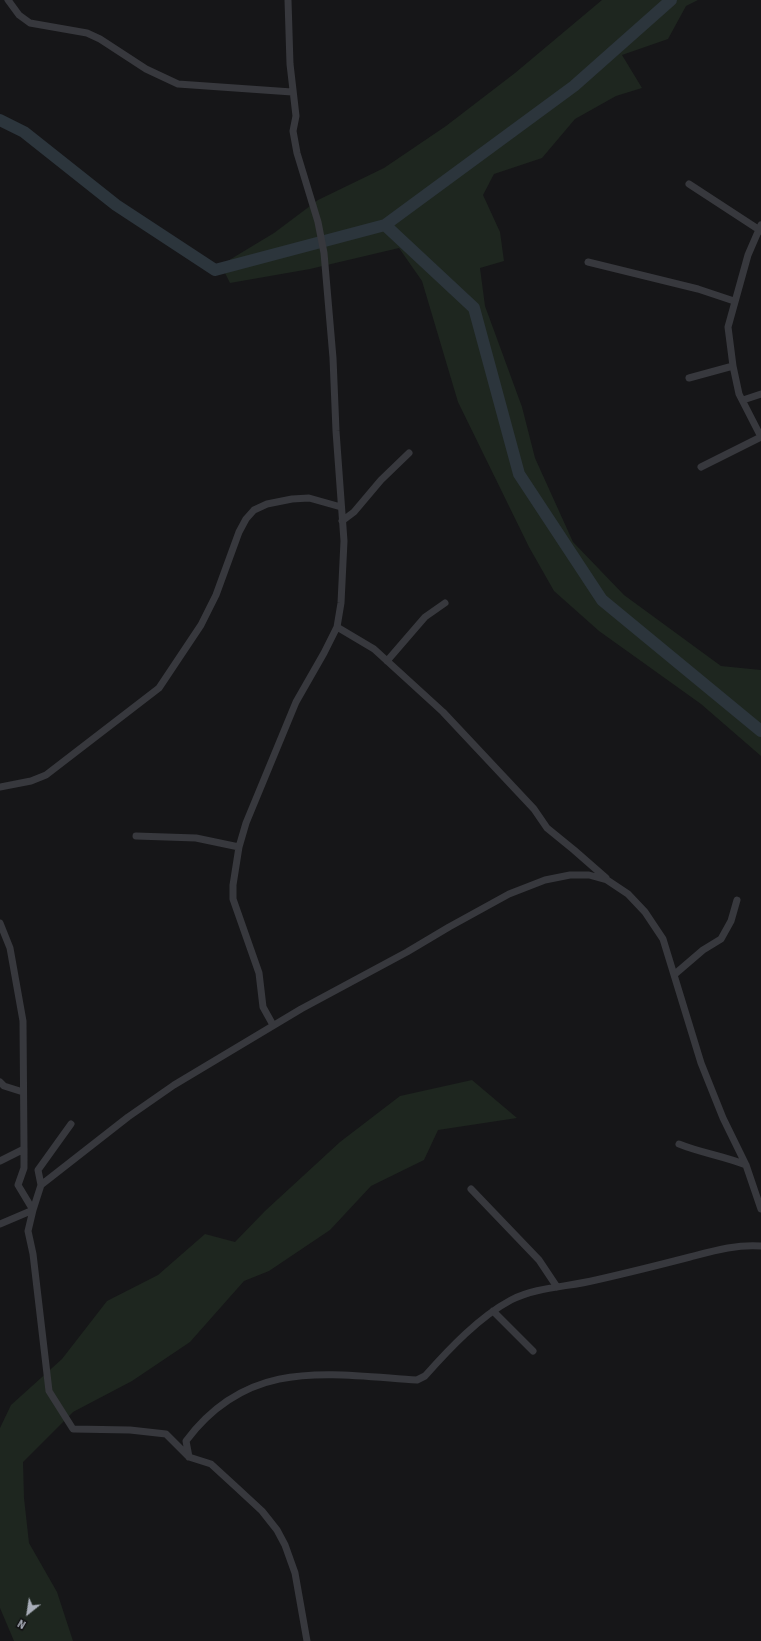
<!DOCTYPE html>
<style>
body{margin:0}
#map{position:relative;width:761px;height:1641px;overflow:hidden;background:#161618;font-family:"Source Sans 3",sans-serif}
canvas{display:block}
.north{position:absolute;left:8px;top:1593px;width:40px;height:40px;-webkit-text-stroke:3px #111113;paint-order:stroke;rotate:210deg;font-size:11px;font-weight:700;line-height:16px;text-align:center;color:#a8adb8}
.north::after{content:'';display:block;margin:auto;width:14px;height:18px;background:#a8adb8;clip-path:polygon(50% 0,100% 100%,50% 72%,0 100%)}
</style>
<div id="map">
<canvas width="761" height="1641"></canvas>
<div class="north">N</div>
</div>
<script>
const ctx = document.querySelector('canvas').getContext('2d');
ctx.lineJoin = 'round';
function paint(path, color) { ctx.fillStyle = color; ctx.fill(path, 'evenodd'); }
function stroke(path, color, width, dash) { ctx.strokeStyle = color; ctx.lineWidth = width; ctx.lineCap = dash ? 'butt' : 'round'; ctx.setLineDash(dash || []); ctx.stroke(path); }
paint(new Path2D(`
 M602,0H698L686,6L668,39L622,55L642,88L616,96L575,119L542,158L494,174L483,195L500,232L504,261L480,268L485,306L522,407L535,458L573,542L624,595L721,666L761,670V756L701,704L599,631L554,591L529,547L458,402L422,281L399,248L310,269L230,283L221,265L274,233L318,200L384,168L446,126L515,73Z
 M472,1080L517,1118L438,1130L424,1160L371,1186L330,1230L269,1271L244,1281L190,1342L132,1381L73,1412L23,1462L24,1498L29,1543L57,1592L73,1641H14L0,1608V1428L11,1405L62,1359L107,1301L158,1275L205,1234L235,1242L265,1211L340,1142L400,1096Z`), '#1e261f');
stroke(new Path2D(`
 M0,120L24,132L116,205L215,270L385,225L574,86L671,0
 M385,225L474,308L519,474L602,600L761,731`), '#2c353c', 12);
stroke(new Path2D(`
 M8,0L19,15L30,23L87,33L100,39L146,69L178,84L292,92
 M689,184L761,231
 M588,262L698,289L734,301
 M689,378L733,366
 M743,400L761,394
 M701,467L761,437L739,394L733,366L728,327L748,255L761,225
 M342,521L354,512L381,480L409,453
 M337,627L374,649L443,712L534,809L547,828L574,850L606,878
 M387,661L425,617L445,603
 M0,787L31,781L46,775L159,688L201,625L216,595L239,532L246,519L254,510L267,504L292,499L309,498L341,507
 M136,836L196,838L239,847
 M0,923L10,948L23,1021L24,1149V1168L18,1185L33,1210L28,1231L33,1254L49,1391L73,1429L130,1430L166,1434L189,1457L211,1464L235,1486L262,1511L277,1530L285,1545L295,1573L307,1641
 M675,974L703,950L721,939L731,921L737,900
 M273,1025L263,1007L259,973L233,899V885L239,847L246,823L296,702L324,653L337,627L341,603L344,541L336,431L333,358L324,253L318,222L297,153L293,131L296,116L290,64L288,0
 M0,1082L4,1086L23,1092
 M679,1144C701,1153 724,1156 746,1165
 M0,1161L24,1149
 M41,1185L38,1170L71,1124
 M471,1189L539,1260L557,1287
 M0,1224L33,1210L41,1185L128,1117L174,1085L301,1009L407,952L449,927L509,894L545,880L570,875H589L607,880L628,894L645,912L663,939L701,1063L723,1118L746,1165L761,1209
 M493,1311L533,1351
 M189,1457L186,1441C248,1358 326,1374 417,1380L425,1376C449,1349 479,1317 511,1300C536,1287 568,1287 596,1280C627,1273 659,1265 690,1257C713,1251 737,1244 761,1246`), '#37383d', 7);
</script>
